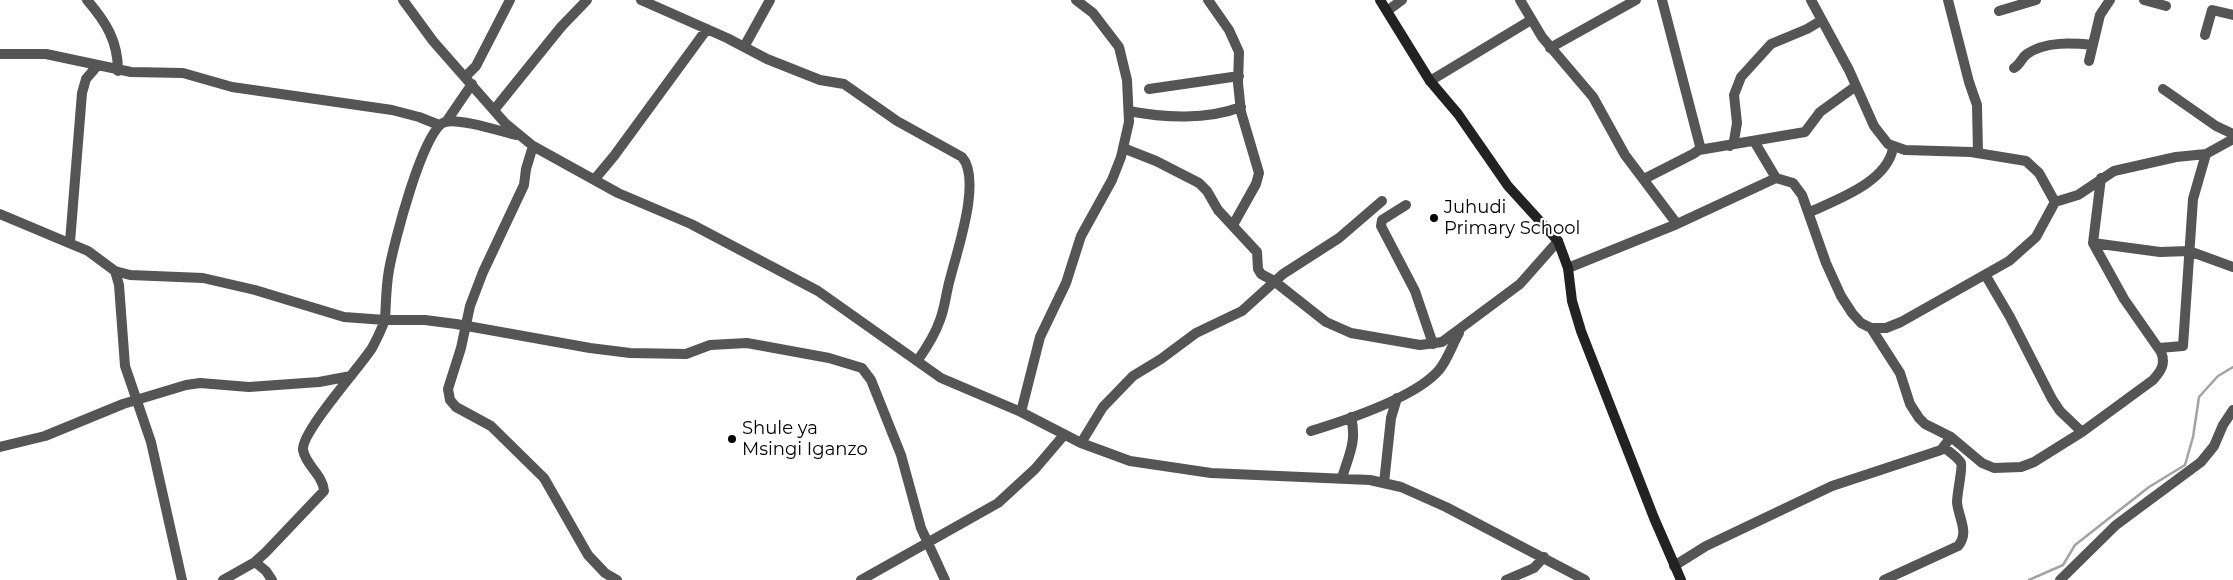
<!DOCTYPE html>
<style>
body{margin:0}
canvas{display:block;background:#fff}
</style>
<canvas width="2233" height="580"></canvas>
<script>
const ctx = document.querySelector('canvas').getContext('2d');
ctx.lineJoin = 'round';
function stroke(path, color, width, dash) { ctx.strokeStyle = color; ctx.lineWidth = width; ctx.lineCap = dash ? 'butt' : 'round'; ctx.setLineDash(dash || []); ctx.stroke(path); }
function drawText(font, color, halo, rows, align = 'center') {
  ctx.font = font + ' Montserrat,sans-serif'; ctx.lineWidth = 4.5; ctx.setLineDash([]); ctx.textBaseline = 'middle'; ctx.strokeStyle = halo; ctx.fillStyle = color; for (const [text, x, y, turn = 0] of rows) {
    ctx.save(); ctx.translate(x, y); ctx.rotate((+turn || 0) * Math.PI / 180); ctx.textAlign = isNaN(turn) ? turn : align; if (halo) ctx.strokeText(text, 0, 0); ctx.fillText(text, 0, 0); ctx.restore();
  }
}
stroke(new Path2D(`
 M2029,580L2063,565L2075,545L2149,487L2185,465L2193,437L2199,397L2218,376L2233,367`), '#a3a3a3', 2.5);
stroke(new Path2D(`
 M87,0C106,22 118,41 118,71
 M403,0L433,41L505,123L533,146L618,193L691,224L818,291L941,378L1021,412L1081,443L1130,461L1211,473L1370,480L1401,487L1446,507L1585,580
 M641,0L727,38L767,59L820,80L844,84L897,121L962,157C982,180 957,251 950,279C946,293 945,307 940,320C935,335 927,347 918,360
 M1208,0L1229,30L1239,52L1238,83L1241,112L1259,173L1256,184L1233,225
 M1520,0L1542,37L1593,97L1625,155L1677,224
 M1811,0L1849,70L1874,126L1888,144L1905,150L1971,152L2026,161L2039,173L2055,202
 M1948,0L1969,82L1977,105L1978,153
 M2144,0L2166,6
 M1387,11L1402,0
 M1999,11L2036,0
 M2205,35L2212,10L2233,15
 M744,47L770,0
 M1550,48L1636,0
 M0,54H46L131,72L183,73L232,87L392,110L419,117L439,125
 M2089,61L2100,15L2110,0
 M2014,68C2021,64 2021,58 2027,54C2046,41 2072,43 2093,45
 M465,77L476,66L510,0
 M1430,81L1531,20
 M1149,89L1239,76
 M2163,89L2216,126L2233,134
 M494,110L561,27L587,0
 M1129,111C1164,118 1207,120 1241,107
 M446,122L472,84
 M1754,141L1776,178
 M533,146L526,169L524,185L483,272L470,306L461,348L448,389L450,400L456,407L491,426L544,478L588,555L605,573L617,580
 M1730,146L1734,141L1737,123L1734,95L1741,77L1771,44L1807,29L1822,20
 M1123,148L1156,161L1199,183L1207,191L1218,210L1257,252L1258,269L1261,274L1274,281L1326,322L1351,333L1420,345L1442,342L1520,284L1558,241
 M1699,150L1805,132L1820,112L1856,86
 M1644,179L1693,154L1699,150L1700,146L1662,0
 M594,180L614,156L707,29
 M1406,205L1382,220L1381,226L1415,291L1433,344
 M1810,212C1838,199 1887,182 1893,148H1896
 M0,214L88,251L115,271L130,275L203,278L255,290L344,317L385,320C386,303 386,286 389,270C393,247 423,128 445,122C460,118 500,131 516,135
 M70,242L82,93L86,79L97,66
 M2093,243L2160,252L2189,251L2233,267
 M1568,268L1677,224L1776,178L1793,183L1802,195L1826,263L1841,296L1852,313L1861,323L1871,328H1886L1901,322L2009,261L2036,237L2055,202L2078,195L2114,171L2176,157L2206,154L2233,139
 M115,271L119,285L125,366L151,442L182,580
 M1986,276L2010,317L2052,399L2060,411L2082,432
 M1871,328L1900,373L1910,404L1919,418L1925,424L1951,437L1982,463L1994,468L2021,467L2034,462L2082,432L2153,380C2161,371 2166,364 2161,352L2124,299L2093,243L2101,178
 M2159,348L2183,346L2193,199L2206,154
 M1021,412L1040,337L1066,283L1081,236L1112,180L1121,157L1129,122L1127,80L1119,47L1093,13L1076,0
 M1311,431C1347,420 1415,398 1439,370C1448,359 1452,345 1459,333
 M1081,443L1103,407L1133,376L1161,359L1196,333L1242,311L1283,274L1339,238L1382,201
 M0,447L45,436L123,404L186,385L200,383L249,387L319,382L351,376
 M1342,478C1349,454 1357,442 1351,417
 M1384,483L1391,418L1397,398
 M255,562L266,571L272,580
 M1674,566L1706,546L1832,486L1941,450L1951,437
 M223,580L255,562L266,552L324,491C323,475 306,466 303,450C301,432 360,367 372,348C377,339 381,330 385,320H425L456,324L590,348L630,353L686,354L710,345L747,343L829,358L862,368L871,380L901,455L921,528L945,580
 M861,580L998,503L1035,469L1064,435
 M1506,580L1534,568L1544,557
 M1884,580L1958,546C1970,533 1958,517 1957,502C1957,493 1963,467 1961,463C1958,457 1949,452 1944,447
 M2060,580L2116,525L2201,462L2214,446L2223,425L2233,410`), '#555', 10);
stroke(new Path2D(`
 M1380,0L1430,81L1458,114L1508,186L1558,241L1568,268L1572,301L1581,331L1654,518L1681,580`), '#222', 10);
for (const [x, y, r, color] of [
 [1434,218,5,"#000"],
 [732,439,5,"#000"]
]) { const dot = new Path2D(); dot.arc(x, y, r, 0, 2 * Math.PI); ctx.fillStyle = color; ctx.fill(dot); stroke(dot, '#fff', 2); }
drawText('18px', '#000', '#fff', [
 ["Juhudi",1444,208],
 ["Primary School",1444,229],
 ["Shule ya",742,429],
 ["Msingi Iganzo",742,450]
], 'left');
</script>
